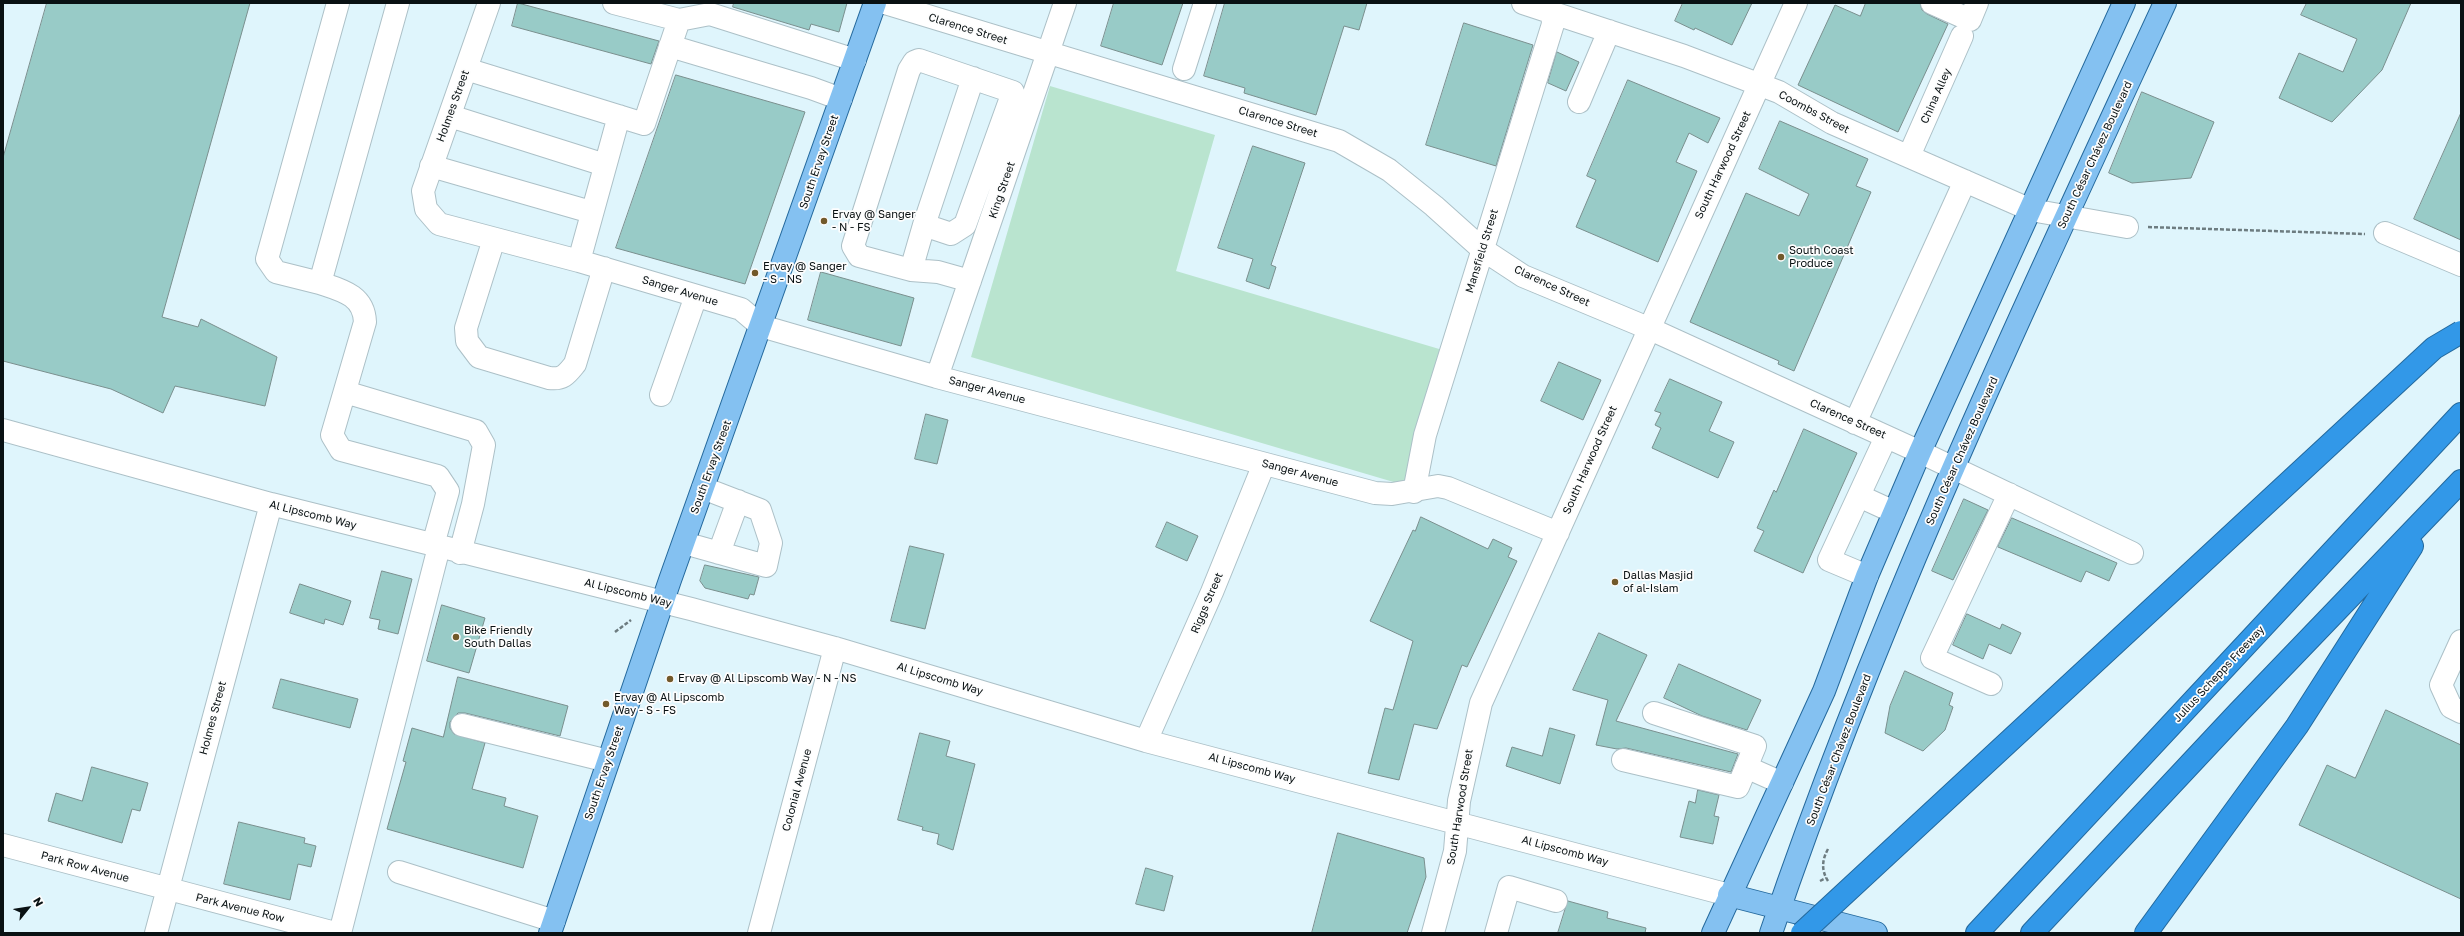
<!DOCTYPE html>
<meta charset="utf-8">
<style>
body{margin:0}
#map{position:relative;width:2464px;height:936px;overflow:hidden;background:#dff5fc;font-family:"Golos Text",sans-serif}
canvas{display:block}
.frame{position:absolute;inset:0;border:4px solid #091113;pointer-events:none}
.north{position:absolute;left:8px;top:888px;width:40px;height:40px;-webkit-text-stroke:3px #fdfdfd;paint-order:stroke;rotate:60deg;font-size:11px;font-weight:700;line-height:16px;text-align:center;color:#091113}
.north::after{content:'';display:block;margin:auto;width:14px;height:18px;background:#091113;clip-path:polygon(50% 0,100% 100%,50% 72%,0 100%)}
</style>
<div id="map">
<canvas width="2464" height="936"></canvas>
<div class="frame"></div>
<div class="north">N</div>
</div>
<script>
const ctx = document.querySelector('canvas').getContext('2d');
ctx.lineJoin = 'round';
function paint(path, color) { ctx.fillStyle = color; ctx.fill(path, 'evenodd'); }
function stroke(path, color, width, dash) { ctx.strokeStyle = color; ctx.lineWidth = width; ctx.lineCap = dash ? 'butt' : 'round'; ctx.setLineDash(dash || []); ctx.stroke(path); }
function drawText(font, color, halo, rows, align = 'center') {
  ctx.font = font + ' "Golos Text",sans-serif'; ctx.lineWidth = 3.5; ctx.setLineDash([]); ctx.textBaseline = 'middle'; ctx.strokeStyle = halo; ctx.fillStyle = color; for (const [text, x, y, turn = 0] of rows) {
    ctx.save(); ctx.translate(x, y); ctx.rotate((+turn || 0) * Math.PI / 180); ctx.textAlign = isNaN(turn) ? turn : align; if (halo) ctx.strokeText(text, 0, 0); ctx.fillText(text, 0, 0); ctx.restore();
  }
}
paint(new Path2D(`
 M1050,86L1215,135L1176,271L1446,351L1407,486L971,357Z`), '#b9e4cf');
const building = new Path2D(`
 M47,3H250L162,317L198,327L201,319L277,357L265,406L175,386L163,413L111,389L3,361V158Z
 M518,3L659,41L651,64L512,26Z
 M734,3H847L839,32L811,24L809,30L733,7Z
 M1114,3H1183L1162,65L1101,46Z
 M1225,3H1367L1359,30L1344,26L1316,115L1244,93L1245,88L1204,76Z
 M1683,3H1752L1732,45L1695,28L1694,30L1675,21Z
 M1866,3H1920L1922,10L1927,14L1948,24L1898,132L1798,85L1835,5L1860,16Z
 M2307,3H2411L2382,70L2332,122L2279,98L2299,53L2343,72L2357,39L2301,15Z
 M1464,23L1533,45L1496,166L1426,145Z
 M1557,52L1579,62L1566,91L1548,83Z
 M676,75L805,112L745,284L616,248Z
 M1628,80L1720,118L1708,143L1689,133L1676,162L1697,171L1658,262L1576,227L1596,180L1587,176Z
 M2142,92L2214,122L2191,178L2132,183L2109,173Z
 M2461,113V240L2414,219Z
 M1780,121L1868,159L1856,186L1871,192L1794,371L1778,364L1779,361L1690,322L1746,193L1799,216L1809,194L1759,169Z
 M1253,146L1305,163L1271,265L1276,267L1269,289L1246,281L1253,259L1218,248Z
 M821,272L914,298L901,346L808,320Z
 M1559,362L1601,380L1583,420L1541,401Z
 M1670,379L1722,402L1709,431L1734,442L1718,478L1652,448L1661,428L1655,425L1661,413L1655,411Z
 M926,414L948,420L937,464L915,459Z
 M1804,429L1857,453L1803,573L1754,551L1764,531L1757,528L1774,490L1776,492Z
 M1964,499L1988,510L1953,580L1932,571Z
 M1421,517L1488,549L1493,539L1512,548L1508,557L1517,561L1467,667L1462,665L1437,729L1414,724L1399,780L1368,773L1385,708L1393,710L1413,641L1370,621L1413,530L1415,531Z
 M2012,518L2117,563L2109,581L2086,571L2081,582L1998,547Z
 M1167,522L1198,536L1187,561L1156,547Z
 M910,546L944,554L925,629L891,621Z
 M705,565L759,577L754,595L750,594L748,599L705,588L700,581Z
 M382,571L412,579L398,634L378,629L380,620L370,618Z
 M300,584L351,601L343,625L325,619L324,624L290,613Z
 M442,605L485,618L469,673L427,661Z
 M1967,614L2000,629L2002,624L2021,633L2011,654L1989,644L1983,659L1953,645Z
 M1599,633L1647,655L1616,721L1738,754L1731,772L1626,748L1617,749L1596,745L1608,700L1573,690Z
 M1679,664L1761,700L1747,730L1702,716L1664,698Z
 M1905,671L1953,693L1949,705L1953,707L1945,730L1923,751L1885,733L1890,706Z
 M458,677L568,706L560,736L465,713H458L450,722V728L454,734L485,743L472,789L506,798L504,806L538,816L523,868L387,829L406,762L403,761L412,728L443,737Z
 M281,679L358,699L350,728L273,708Z
 M2386,710L2461,745V899L2299,825L2327,765L2355,778Z
 M1550,728L1575,735L1560,784L1506,766L1512,747L1542,756Z
 M920,733L950,741L946,756L975,764L953,850L937,844L939,834L922,830L923,827L898,820Z
 M92,767L148,783L140,811L132,809L122,843L48,821L56,793L82,801Z
 M1698,790L1719,795L1714,816L1719,817L1713,844L1680,837L1689,801L1695,803Z
 M239,822L305,838L304,843L316,846L311,867L298,864L290,900L224,884Z
 M1338,833L1424,858L1426,877L1407,933H1312Z
 M1146,868L1173,876L1164,911L1136,904Z
 M1568,901L1608,912L1607,918L1646,928L1645,933H1558Z`);
paint(building, '#98cbc7');
stroke(building, '#7a8f8e', 1);
const minor = new Path2D(`
 M398,3L320,283C341,290 364,295 365,322L332,435L341,450L438,476L448,491L433,545
 M489,3L423,191L426,209L439,224L579,261L741,309L761,326L937,377L1375,493L1392,494L1438,486L1448,488L1558,533
 M614,3L679,20L710,14L855,60
 M885,3L1339,141L1389,170L1434,206L1482,249L1523,276L1648,328L1920,452L2132,553
 M1523,3L1684,56L1779,92L1832,123L2031,210L2127,227
 M1932,3L1970,20L1977,3
 M670,46L811,88L841,99
 M466,69L644,124L679,20
 M1184,69L1205,3
 M1579,102L1609,31
 M450,116L605,165
 M1909,156L1962,36
 M431,166L591,212
 M2385,233L2461,265
 M494,239L466,328L467,341L479,357L549,378C563,380 567,374 575,364L604,268
 M579,261L619,116
 M911,270L924,225
 M970,281L938,272L911,270L859,256L853,246L909,70L914,62L919,60L1013,92L965,225L951,234L924,225L973,78
 M320,283L276,272L267,259L338,3
 M937,377L1065,3
 M345,392L476,431L484,445L473,504L460,553
 M661,395L696,296
 M1855,423L1965,181
 M3,430L271,504L691,609L835,648L1146,741L1729,895
 M1414,492L1425,435L1553,24L1552,12
 M1859,496L1894,512
 M684,543L766,566L771,543L760,510L703,488
 M719,553L738,501
 M1867,576L1829,560L1886,437
 M2461,641L2441,685L2451,707L2461,712
 M1991,684L1932,658L2009,494
 M462,725L608,761
 M1146,741L1212,592L1264,464
 M1623,760L1738,787L1755,746L1654,713
 M1746,767L1782,783
 M3,845L335,933
 M399,872L554,921
 M156,933L271,504
 M340,933L439,547
 M759,933L835,648
 M1433,933L1455,851L1459,801L1481,703L1796,3
 M1496,933L1509,887L1556,901`);
const major = new Path2D(`
 M1729,895L1876,933
 M550,933L670,580L875,3
 M1713,933L1824,691L1867,576L1920,452L2124,3
 M1771,933C1879,614 2024,308 2165,3`);
const highway = new Path2D(`
 M1977,933L2461,414
 M2032,933L2238,713L2461,481
 M2146,933L2297,726L2412,546`);
stroke(minor, '#acc0c7', 24);
stroke(major, '#24699d', 24);
stroke(highway, '#24699d', 24);
stroke(new Path2D(`
 M2148,227L2365,234
 M615,632L631,620
 M1828,849C1822,860 1821,870 1828,881
 M1820,881L1826,878`), '#6d7c80', 2.5, [4, 2]);
stroke(minor, '#fff', 22);
stroke(major, '#84c1f1', 22);
stroke(highway, '#3298e8', 22);
const highwayBridge = new Path2D(`
 M1802,933L2434,348L2461,332`);
stroke(highwayBridge, '#24699d', 24, []);
stroke(highwayBridge, '#3298e8', 22);
for (const [x, y, r, color] of [
 [824,221,4,"#72592a"],
 [1781,257,4,"#72592a"],
 [755,273,4,"#72592a"],
 [1615,582,4,"#72592a"],
 [456,637,4,"#72592a"],
 [670,679,4,"#72592a"],
 [606,704,4,"#72592a"]
]) { const dot = new Path2D(); dot.arc(x, y, r, 0, 2 * Math.PI); ctx.fillStyle = color; ctx.fill(dot); stroke(dot, '#fdfdfd', 1.5); }
drawText('11px', '#091113', '#fdfdfd', [
 ["Clarence Street",968,29,17],
 ["China Alley",1936,96,-66],
 ["Holmes Street",453,106,-70],
 ["Coombs Street",1814,112,28],
 ["Clarence Street",1278,122,17],
 ["South César Chávez Boulevard",2095,155,-65],
 ["South Ervay Street",819,162,-71],
 ["South Harwood Street",1723,165,-65],
 ["King Street",1002,190,-71],
 ["Mansfield Street",1482,251,-73],
 ["Clarence Street",1552,286,25],
 ["Sanger Avenue",680,291,17],
 ["Sanger Avenue",987,390,15],
 ["Clarence Street",1848,419,24],
 ["South César Chávez Boulevard",1962,451,-66],
 ["South Harwood Street",1590,460,-66],
 ["South Ervay Street",711,467,-70],
 ["Sanger Avenue",1300,473,15],
 ["Al Lipscomb Way",313,515,14],
 ["Al Lipscomb Way",628,593,14],
 ["Riggs Street",1207,603,-67],
 ["Julius Schepps Freeway",2219,674,-47],
 ["Al Lipscomb Way",940,679,17],
 ["Holmes Street",213,718,-75],
 ["South César Chávez Boulevard",1839,750,-69],
 ["Al Lipscomb Way",1252,768,15],
 ["South Ervay Street",604,773,-71],
 ["Colonial Avenue",797,790,-75],
 ["South Harwood Street",1460,807,-81],
 ["Al Lipscomb Way",1565,851,15],
 ["Park Row Avenue",85,867,15],
 ["Park Avenue Row",240,908,14]
]);
drawText('11px', '#091113', '#fdfdfd', [
 ["Ervay @ Sanger",832,215],
 ["- N - FS",832,228],
 ["South Coast",1789,251],
 ["Produce",1789,264],
 ["Ervay @ Sanger",763,267],
 ["- S - NS",763,280],
 ["Dallas Masjid",1623,576],
 ["of al-Islam",1623,589],
 ["Bike Friendly",464,631],
 ["South Dallas",464,644],
 ["Ervay @ Al Lipscomb Way - N - NS",678,679],
 ["Ervay @ Al Lipscomb",614,698],
 ["Way - S - FS",614,711]
], 'left');
</script>
